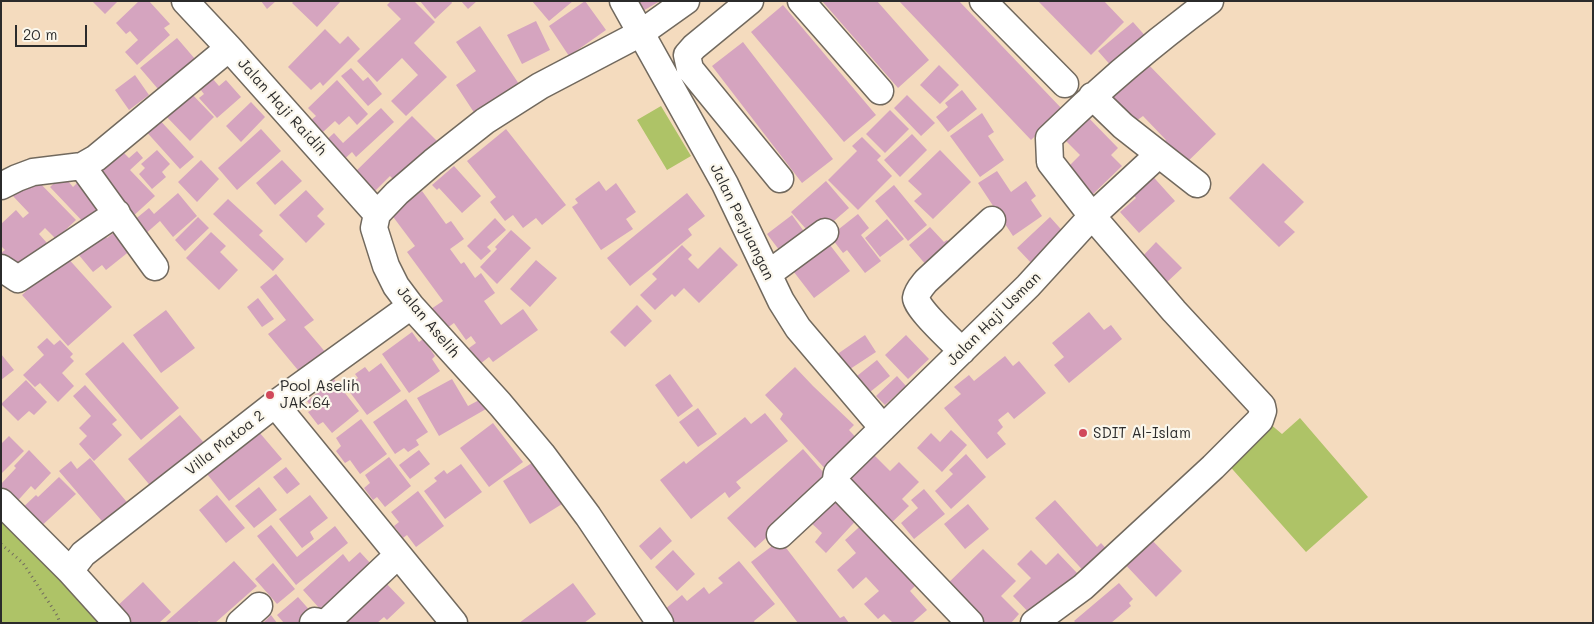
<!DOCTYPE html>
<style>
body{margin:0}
#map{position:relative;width:1594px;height:624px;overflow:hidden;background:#f4dbbe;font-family:Mali,sans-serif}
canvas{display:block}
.frame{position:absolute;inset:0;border:2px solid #2b2b2b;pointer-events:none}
.scale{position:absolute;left:15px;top:25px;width:72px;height:22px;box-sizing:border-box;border:2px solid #2b2b2b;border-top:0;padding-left:6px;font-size:15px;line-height:18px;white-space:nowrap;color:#2b2b2b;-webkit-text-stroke:4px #fbf7ec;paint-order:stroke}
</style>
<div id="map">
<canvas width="1594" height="624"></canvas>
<div class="frame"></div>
<div class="scale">20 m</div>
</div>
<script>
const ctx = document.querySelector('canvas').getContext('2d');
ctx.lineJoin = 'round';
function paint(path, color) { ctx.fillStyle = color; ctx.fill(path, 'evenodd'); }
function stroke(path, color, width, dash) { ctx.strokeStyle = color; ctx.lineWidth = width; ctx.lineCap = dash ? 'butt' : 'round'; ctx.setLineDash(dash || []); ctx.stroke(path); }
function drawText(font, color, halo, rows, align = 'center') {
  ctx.font = font + ' Mali,sans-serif'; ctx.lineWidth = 4.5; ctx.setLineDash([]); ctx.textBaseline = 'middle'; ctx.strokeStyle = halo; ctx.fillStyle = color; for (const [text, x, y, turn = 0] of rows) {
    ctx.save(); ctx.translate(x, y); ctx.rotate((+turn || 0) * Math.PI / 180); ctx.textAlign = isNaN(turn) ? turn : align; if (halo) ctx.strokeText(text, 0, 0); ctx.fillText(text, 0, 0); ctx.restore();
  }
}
paint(new Path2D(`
 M661,106L691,156L667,170L637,120Z
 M1300,418L1368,497L1306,552L1226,462L1269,423L1282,434Z
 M1,513L100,623H1Z`), '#aec367');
paint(new Path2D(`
 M92,1H118L105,14Z
 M139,1H149L170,24L164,28L170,35L137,65L125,52L138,40L130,31L126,34L116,23Z
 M261,1H276L267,9Z
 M294,1H341L317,27L292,3Z
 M391,1H414L435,22L414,43L447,77L406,116L391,101L418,75L402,58L377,82L357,61L401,19L387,5Z
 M420,1H451L452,3L435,19Z
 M461,1H477L468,9Z
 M532,1H573L549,21Z
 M585,1L606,30L569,56L549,26Z
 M628,1H660L636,15Z
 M822,1H877L929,60L898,88Z
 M899,1H959L1063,110L1031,140Z
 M1038,1H1104L1124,22L1091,55Z
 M783,5L876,115L844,142L751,32Z
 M536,21L550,50L522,64L507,35Z
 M1133,22L1148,39L1113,68L1098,51Z
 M480,26L519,84L475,114L456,85L476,71L456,42Z
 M325,29L340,44L348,36L360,49L323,86L320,82L311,90L288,67Z
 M177,38L195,59L158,89L140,68Z
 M743,42L833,159L802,183L712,66Z
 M1144,60L1216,134L1181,168L1159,146L1166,140L1143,116L1132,124L1105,95Z
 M939,65L959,85L940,104L920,85Z
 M351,68L363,81L368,77L382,94L368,106L341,76Z
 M135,75L149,95L129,110L115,90Z
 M212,78L219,86L226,80L241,97L217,118L199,98L204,94L200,89Z
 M337,80L368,114L357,125L349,116L339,125L335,121L323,132L311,120L316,116L308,108Z
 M188,90L214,117L190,141L164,114Z
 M962,90L977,109L948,132L936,117L948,107L945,103Z
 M907,95L935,123L921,136L894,108Z
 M251,102L265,117L241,142L226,126Z
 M381,108L394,122L356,157L352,152L338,165L321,145L334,133L343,143Z
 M890,110L909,129L885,153L866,134Z
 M1083,112L1118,148L1111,155L1122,166L1091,196L1066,169L1080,155L1059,134Z
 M982,113L994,132L988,136L1004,160L980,177L950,136Z
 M156,116L194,157L180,169L143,128Z
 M412,116L438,142L397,183L390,176L368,198L349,178Z
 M261,129L281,151L237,190L218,168Z
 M506,129L566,205L542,225L536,218L523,228L513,215L505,221L490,202L496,197L467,161Z
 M912,134L927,150L900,177L884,160Z
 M862,137L881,156L877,160L892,176L858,210L828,180L857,151L852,146Z
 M118,147L129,158L137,151L143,158L130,170L155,196L130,219L93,170Z
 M157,150L170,164L162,172L166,177L152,189L139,174L145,168L141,164Z
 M940,150L971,182L933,219L914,201L922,194L908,181Z
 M201,160L219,179L197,202L178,182Z
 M282,160L302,181L275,205L256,183Z
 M1263,163L1304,202L1284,222L1295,232L1279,247L1229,198Z
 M454,166L481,196L462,213L439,188L437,190L432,185Z
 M997,171L1011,192L1026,181L1036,196L1031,200L1042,216L1013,236L978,183Z
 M1148,171L1175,201L1139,233L1120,212L1136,198L1128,189Z
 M32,175L76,220L56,239L45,228L39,234L47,243L22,267L1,260V253L5,250L1,246V224L16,210L23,218L29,213L11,194Z
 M63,175L73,187L83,177L113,210L86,225L50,187Z
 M599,181L606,191L616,183L636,212L626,219L633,229L601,250L572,207L578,203L575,199Z
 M826,181L849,208L814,238L791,212Z
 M894,185L927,225L908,241L875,201Z
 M306,190L324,209L317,216L325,224L306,243L279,215Z
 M422,191L446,224L451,221L464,239L450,249L461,264L464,262L475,278L481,273L495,293L484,301L501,325L523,309L538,330L493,362L489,357L480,364L469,348L476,343L471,336L466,340L454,323L443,331L428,311L443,301L407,252L415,246L391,214Z
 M178,193L197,216L173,237L160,221L144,235L133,221L149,208L154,214Z
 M687,193L705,216L688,229L692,235L630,286L607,258Z
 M228,199L263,231L259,235L284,259L273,271L213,214Z
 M858,214L869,228L861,235L881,261L865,273L847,250L843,253L830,236Z
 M792,215L811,241L786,259L767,234Z
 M198,217L209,228L185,251L175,240Z
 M1050,217L1067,236L1034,266L1017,248Z
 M495,218L506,230L487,247L491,251L481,260L467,246Z
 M887,219L904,239L880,257L865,238Z
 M121,227L136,246L106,270L102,265L93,272L78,254L103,233L107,238Z
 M930,227L944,242L947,240L957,251L933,273L909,245Z
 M511,230L531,248L497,284L480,267L497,249L495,247Z
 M211,232L226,246L220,252L238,270L219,290L186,258Z
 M823,236L850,271L814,298L787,263Z
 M1156,242L1182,268L1165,284L1140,259Z
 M682,245L692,255L688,259L698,269L720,247L738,265L699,303L684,288L675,297L672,294L655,310L640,295L657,279L652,274Z
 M65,255L112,307L68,346L22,295Z
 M536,260L557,278L530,307L510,289Z
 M276,274L314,320L304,327L327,354L302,375L268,334L286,320L260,287Z
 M258,298L274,319L262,327L247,307Z
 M637,305L652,321L625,347L610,332Z
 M166,310L195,348L161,373L133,335Z
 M1089,312L1104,330L1111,325L1122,339L1069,383L1054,365L1064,357L1052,343Z
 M412,332L419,342L423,339L435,356L432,359L440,371L409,393L382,354Z
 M865,335L876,352L847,371L836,355Z
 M906,335L929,359L908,379L885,355Z
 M47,338L54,345L60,340L73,354L70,357L74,361L62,373L74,386L58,402L40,383L35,387L23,375L44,355L37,347Z
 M123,342L179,408L141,440L85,374Z
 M1,354L14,370L1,380Z
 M1005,356L1013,366L1019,361L1046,393L1014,419L1008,412L998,420L1003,427L997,433L1006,444L987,459L944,408L961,394L954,387L969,375L974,381Z
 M877,360L890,376L865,396L852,380Z
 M381,363L401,391L367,415L346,387L358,378L355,374L365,367L369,372Z
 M795,367L813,386L854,425L849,430L860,442L828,472L780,419L783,414L765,395Z
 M670,374L693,406L678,417L655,385Z
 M897,376L906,386L885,405L876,396Z
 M334,379L359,411L332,433L323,422L318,425L308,412L313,409L307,401Z
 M452,379L468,406L481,399L486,409L439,436L417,398Z
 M26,380L47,402L34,415L29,411L18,421L1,404Z
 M85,385L117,420L112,424L122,435L94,461L79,444L87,436L79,428L91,416L73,396Z
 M406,399L428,432L416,440L419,445L408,452L404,448L395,454L373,422Z
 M698,408L717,434L698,447L679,422Z
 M765,413L788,441L736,482L741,488L729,498L725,492L691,519L660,480L684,461L686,464L745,417L751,424Z
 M180,415L206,445L153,489L128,459Z
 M361,419L387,454L360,474L350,460L345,463L336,451L341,446L336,438Z
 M493,423L523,462L489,487L460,448Z
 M951,430L967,445L942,472L917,448L931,433L940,442Z
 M259,432L282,459L229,501L207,474Z
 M9,436L24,451L1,474V444Z
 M803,449L830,480L755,548L727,518Z
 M29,450L51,473L35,490L31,486L13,506L1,494V484L16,468L14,466Z
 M419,450L430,464L410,479L399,465Z
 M869,450L890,471L899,462L919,482L902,499L909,506L888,526L841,477Z
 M966,454L986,477L951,509L935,491L953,474L949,470Z
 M389,457L411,486L385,507L377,497L373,500L364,488L370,483L365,475Z
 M90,458L131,507L107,527L59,471L71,461L77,469Z
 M535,461L562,504L530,524L503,481Z
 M461,464L482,492L445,519L424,491L437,481L434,478L444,470L447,474Z
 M286,467L300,484L287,494L273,477Z
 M59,477L76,494L36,531L18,512L36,495L38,497Z
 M259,487L277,510L254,528L235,506Z
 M924,489L945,514L914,539L901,523L918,508L911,500Z
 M418,491L444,526L416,547L407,535L403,538L394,526L399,522L391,512Z
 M217,495L245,528L226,543L199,510Z
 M310,495L328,518L310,532L314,539L302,548L279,519Z
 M830,496L862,514L826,553L815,542L822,533L808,520Z
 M1055,500L1097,547L1101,543L1113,556L1089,577L1035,518Z
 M968,504L989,529L965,549L944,524Z
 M868,519L918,583L910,591L927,610L912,623H893L884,614L878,619L864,604L879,591L866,577L853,589L837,570L856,553L845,540Z
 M271,525L297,557L335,526L348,543L296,585L257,536Z
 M660,527L672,541L651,560L639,546Z
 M1146,534L1182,571L1156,597L1120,559Z
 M780,540L840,618L844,616L849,623H798L751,562Z
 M983,549L1016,581L1001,596L1019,614L1011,623H978L943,588Z
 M673,550L695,574L677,591L655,567Z
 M1031,550L1046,565L1058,553L1077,573L1032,616L1013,596L1031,578L1017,564Z
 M360,552L371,564L320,609L303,590L343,554L349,562Z
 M234,561L257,586L215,623H201L199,621L197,623H167L166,622Z
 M739,561L775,604L754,621L755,623H665L658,615L682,595L687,601L704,587L709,594L723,583L718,578Z
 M273,563L295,589L277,604L255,579Z
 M143,582L171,612L159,623H125L113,610Z
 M385,582L405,603L387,620L384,617L377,623H349L341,615Z
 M573,583L596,614L584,623H519Z
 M1119,583L1133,599L1129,603L1131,606L1111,623H1076L1074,621Z
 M298,597L313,614L304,623H284L277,615Z
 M271,615L277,623H263Z`), '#d5a4bf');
const minor = new Path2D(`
 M185,1L229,48L377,214
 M623,1L725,184L781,301L798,328L883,428
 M750,1L694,47L687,55L690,69L780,179
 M801,1L880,91
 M983,1L1065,84
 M1092,96L1123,126L1197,184
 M82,166L155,267
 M1,186L17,178L33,172L82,166L96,158L229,48
 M1,268L18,279L117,213
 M768,274L825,232
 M962,351C953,342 916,308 916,298C917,291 922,286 926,281L992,220
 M275,404L454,623
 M1,502L70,571L117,623
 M780,535L837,482
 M70,571L83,554L275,404L411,306
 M240,623L259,606
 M313,623L315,621L322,623L327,622L398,555
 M660,623L588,516L542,454L500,404L411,306L396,286L386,266L374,228L377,214L397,193L433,162L485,121L540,86L641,33L686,1
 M970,623L839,486L836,479L837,473L1028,286L1092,216L1158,155
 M1034,623L1083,587L1213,467L1260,420L1263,411L1262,406L1174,311L1092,216L1050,162L1049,138C1100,88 1153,43 1210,1`);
stroke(minor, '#71695e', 29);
stroke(new Path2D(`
 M1,544L23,563L57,615L60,623`), '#71695e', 3, [1, 4]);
stroke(minor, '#fff', 26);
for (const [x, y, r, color] of [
 [270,395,5,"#d1495b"],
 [1083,433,5,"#d1495b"]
]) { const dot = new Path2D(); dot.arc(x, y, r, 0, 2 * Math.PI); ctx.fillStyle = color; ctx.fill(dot); stroke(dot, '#fbf7ec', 2); }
drawText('15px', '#2b2b2b', '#fbf7ec', [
 ["Jalan Haji Raidih",282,107,48],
 ["Jalan Perjuangan",742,222,64],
 ["Jalan Haji Usman",994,319,-45],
 ["Jalan Aselih",428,322,50],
 ["Villa Matoa 2",225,443,-38]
]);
drawText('15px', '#2b2b2b', '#fbf7ec', [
 ["Pool Aselih",280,386],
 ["JAK.64",280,403],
 ["SDIT Al-Islam",1093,433]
], 'left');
</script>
